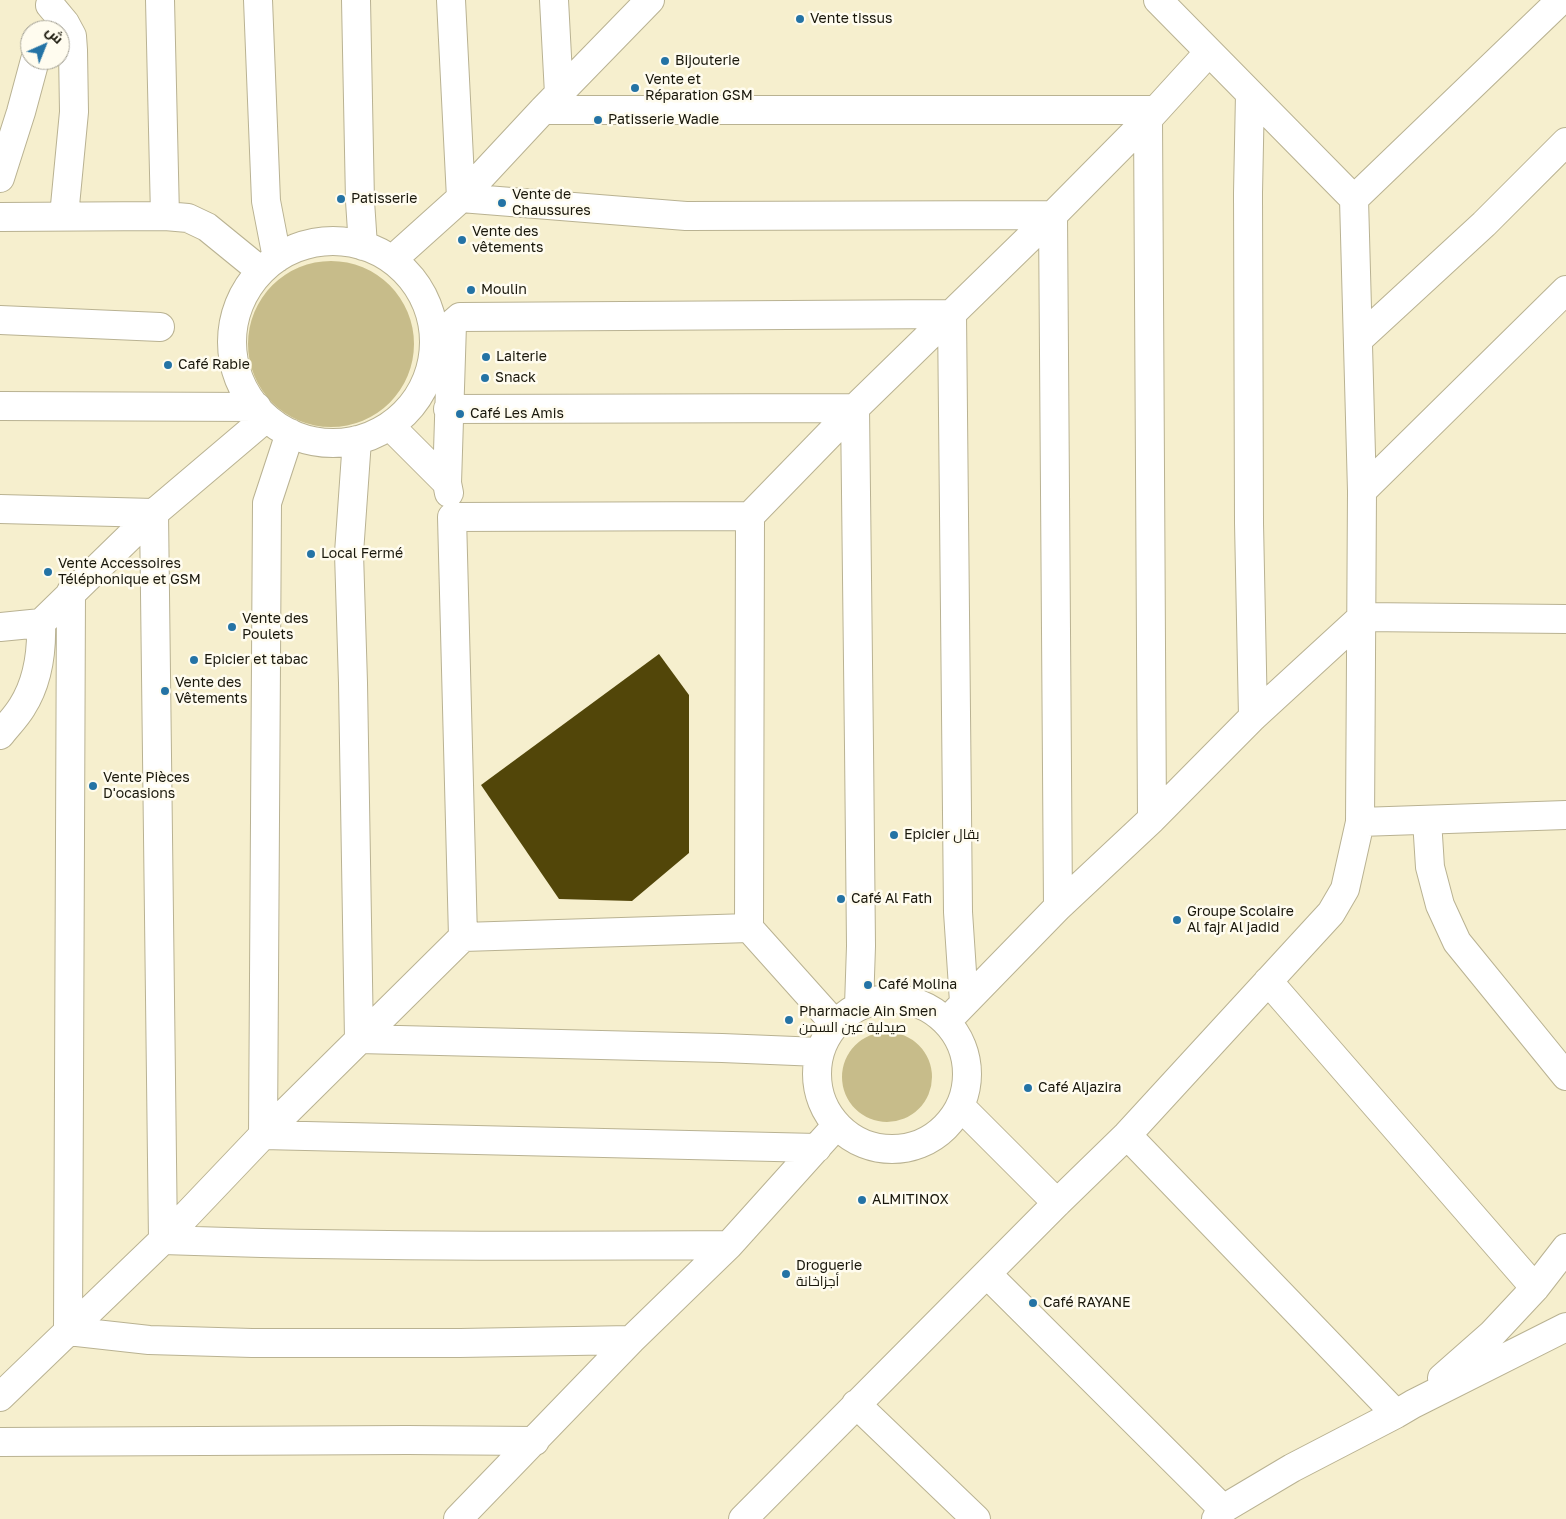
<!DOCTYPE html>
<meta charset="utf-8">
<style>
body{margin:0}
#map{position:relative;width:1566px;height:1519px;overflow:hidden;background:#f6efce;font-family:"Golos Text",Cairo,sans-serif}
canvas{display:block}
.north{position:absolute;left:20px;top:20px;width:50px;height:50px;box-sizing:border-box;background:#fffcef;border:1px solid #a3a094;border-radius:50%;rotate:44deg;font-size:14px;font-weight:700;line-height:20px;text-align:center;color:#19170b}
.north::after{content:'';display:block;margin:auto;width:18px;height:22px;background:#2473a5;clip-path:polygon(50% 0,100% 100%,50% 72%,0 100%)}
</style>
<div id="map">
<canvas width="1566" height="1519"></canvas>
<div class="north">ش</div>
</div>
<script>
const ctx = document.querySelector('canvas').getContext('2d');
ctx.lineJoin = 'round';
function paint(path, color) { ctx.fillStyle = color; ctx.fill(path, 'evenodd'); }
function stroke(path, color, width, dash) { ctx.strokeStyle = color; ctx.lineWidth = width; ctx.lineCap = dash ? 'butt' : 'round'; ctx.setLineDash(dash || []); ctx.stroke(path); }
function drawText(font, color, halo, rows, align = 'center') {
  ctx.font = font + ' "Golos Text",Cairo,sans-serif'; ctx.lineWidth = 5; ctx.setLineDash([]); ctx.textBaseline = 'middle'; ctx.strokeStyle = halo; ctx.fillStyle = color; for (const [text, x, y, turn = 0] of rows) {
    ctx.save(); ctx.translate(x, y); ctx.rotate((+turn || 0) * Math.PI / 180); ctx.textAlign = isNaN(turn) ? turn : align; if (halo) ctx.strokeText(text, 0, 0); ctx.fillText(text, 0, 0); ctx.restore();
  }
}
paint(new Path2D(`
 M248 344a83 83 0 1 1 166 0a83 83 0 1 1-166 0Z
 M842 1077a45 45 0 1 1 90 0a45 45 0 1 1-90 0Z`), '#c7bc8a');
paint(new Path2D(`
 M659,654L689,695V853L632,901L559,899L481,785Z`), '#524609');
const minor = new Path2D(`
 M160,0L165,216
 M258,0L266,201L277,258
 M356,0L360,201L363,246
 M451,0L461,198L686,216L1053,215L1058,907
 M554,0L559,94
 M50,5L65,23L72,36L73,50L74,112L64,216
 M1250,94L1248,193L1249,523L1253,717
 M543,110H1155
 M1148,119L1152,819
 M0,178L21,112L35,60
 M1354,199L1561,0
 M0,217L165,216L188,218L207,227L261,271
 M232 342a101 101 0 1 1 202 0a101 101 0 1 1-202 0Z
 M392,260L461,198L543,110L650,0
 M0,320L160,327
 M1358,340L1484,224L1566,142
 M0,406L257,407
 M448,409L855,408L859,747L861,946L859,1006
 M390,426L447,483L449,493
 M290,433L267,503L263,1135L817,1148
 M357,440L349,553L353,683L359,1039L722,1048L819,1052
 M447,483L452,324L460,317L952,314L958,912L964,1002
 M1362,491L1566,290
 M0,509L154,513L163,1240C352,1247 540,1246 729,1245
 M71,592L68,1331L149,1340L252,1343H460L631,1340
 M0,627L41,623L154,513L266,418
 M0,735C7,726 16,717 22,707C38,682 42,652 41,623
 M1427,820L1430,867L1440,905L1457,942L1566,1076
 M1360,822L1566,815
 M749,928L835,1024
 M463,937L452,517L750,516
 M1268,981L1535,1288
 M817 1074a75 75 0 1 1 150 0a75 75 0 1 1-150 0Z
 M946,1022L1058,907L1152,819L1253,717L1362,617L1566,619
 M960,1106L1057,1203
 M1127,1135L1396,1414
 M987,1274L1223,1509
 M1442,1378L1492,1334L1535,1288L1566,1248
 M0,1397L163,1240L263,1135L463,937L749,928L750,516L855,408L1053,215L1148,119L1209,52
 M856,1404L976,1519
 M0,1442L407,1440L535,1441
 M458,1519L631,1340L729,1245L837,1125
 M743,1519L1057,1203L1127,1135L1331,913L1345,889L1360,822L1362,491L1354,199L1158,0
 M1216,1519L1223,1509L1292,1468L1396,1414L1413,1404L1566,1327`);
stroke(minor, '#b9b292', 30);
stroke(minor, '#fff', 28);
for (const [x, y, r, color] of [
 [800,19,5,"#2473a5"],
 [665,61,5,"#2473a5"],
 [635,88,5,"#2473a5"],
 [598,120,5,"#2473a5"],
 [341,199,5,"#2473a5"],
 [502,203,5,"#2473a5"],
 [462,240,5,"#2473a5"],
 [471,290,5,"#2473a5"],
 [486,357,5,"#2473a5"],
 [168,365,5,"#2473a5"],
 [485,378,5,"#2473a5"],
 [460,414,5,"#2473a5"],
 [311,554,5,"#2473a5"],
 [48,572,5,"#2473a5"],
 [232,627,5,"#2473a5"],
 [194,660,5,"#2473a5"],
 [165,691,5,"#2473a5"],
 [93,786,5,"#2473a5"],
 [894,835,5,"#2473a5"],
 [841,899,5,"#2473a5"],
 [1177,920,5,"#2473a5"],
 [868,985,5,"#2473a5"],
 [789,1020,5,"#2473a5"],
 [1028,1088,5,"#2473a5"],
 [862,1200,5,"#2473a5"],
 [786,1274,5,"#2473a5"],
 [1033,1303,5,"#2473a5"]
]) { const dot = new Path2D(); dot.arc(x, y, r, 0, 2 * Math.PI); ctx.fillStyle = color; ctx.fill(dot); stroke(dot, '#fffcef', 2); }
drawText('14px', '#19170b', '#fffcef', [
 ["Vente tissus",810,19],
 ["Bijouterie",675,61],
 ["Vente et",645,80],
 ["Réparation GSM",645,96],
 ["Patisserie Wadie",608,120],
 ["Vente de",512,195],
 ["Chaussures",512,211],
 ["Patisserie",351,199],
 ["Vente des",472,232],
 ["vêtements",472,248],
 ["Moulin",481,290],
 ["Laiterie",496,357],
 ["Café Rabie",178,365],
 ["Snack",495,378],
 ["Café Les Amis",470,414],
 ["Local Fermé",321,554],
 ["Vente Accessoires",58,564],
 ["Téléphonique et GSM",58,580],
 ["Vente des",242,619],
 ["Poulets",242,635],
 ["Epicier et tabac",204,660],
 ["Vente des",175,683],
 ["Vêtements",175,699],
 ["Vente Pièces",103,778],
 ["D'ocasions",103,794],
 ["Epicier بقال",904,835],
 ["Café Al Fath",851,899],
 ["Groupe Scolaire",1187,912],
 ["Al fajr Al jadid",1187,928],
 ["Café Molina",878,985],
 ["Pharmacie Ain Smen",799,1012],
 ["صيدلية عين السمن",799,1028],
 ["Café Aljazira",1038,1088],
 ["ALMITINOX",872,1200],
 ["Droguerie",796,1266],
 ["أجزاخانة",796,1282],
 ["Café RAYANE",1043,1303]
], 'left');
</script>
